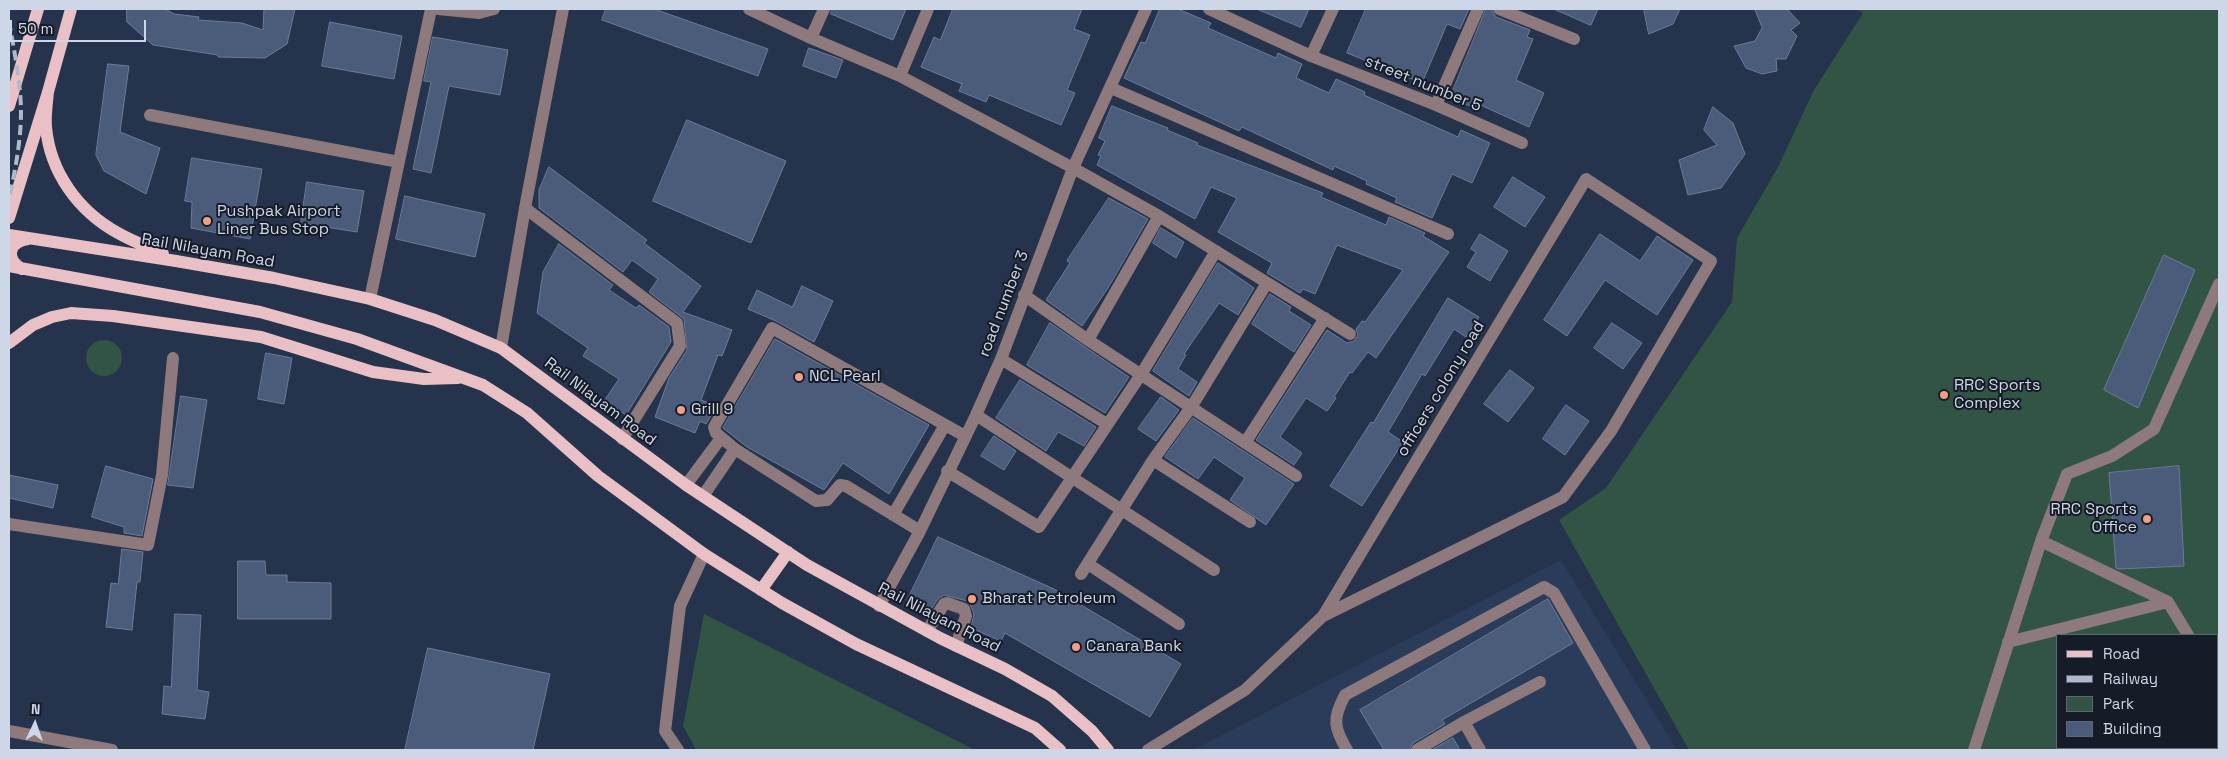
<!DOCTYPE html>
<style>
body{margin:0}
#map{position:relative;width:2228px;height:759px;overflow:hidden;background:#26334c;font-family:"Space Grotesk",sans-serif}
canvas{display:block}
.frame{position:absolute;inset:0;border:10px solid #ced7e7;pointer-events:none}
.legend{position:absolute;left:2056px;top:634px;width:162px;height:115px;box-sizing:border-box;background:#151b27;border:1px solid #5f6674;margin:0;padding:6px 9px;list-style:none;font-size:15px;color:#ced7e7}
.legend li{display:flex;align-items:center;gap:10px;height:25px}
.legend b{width:25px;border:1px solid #5f6674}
.north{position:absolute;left:10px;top:699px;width:50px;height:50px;-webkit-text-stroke:4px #151b27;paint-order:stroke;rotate:3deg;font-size:14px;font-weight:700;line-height:20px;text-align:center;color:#ced7e7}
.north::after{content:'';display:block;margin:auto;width:18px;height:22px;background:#ced7e7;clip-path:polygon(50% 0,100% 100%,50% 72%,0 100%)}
.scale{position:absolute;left:10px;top:20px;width:136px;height:22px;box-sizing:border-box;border:2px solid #ced7e7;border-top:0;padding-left:6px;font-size:15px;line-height:18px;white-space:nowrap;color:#ced7e7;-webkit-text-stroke:4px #151b27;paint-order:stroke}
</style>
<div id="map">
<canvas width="2228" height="759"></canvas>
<div class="frame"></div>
<ul class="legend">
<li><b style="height:6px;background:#e9c0c6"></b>Road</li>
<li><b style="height:6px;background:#afb9cb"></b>Railway</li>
<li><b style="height:14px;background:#315444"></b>Park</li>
<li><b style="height:14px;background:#4b5c7b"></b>Building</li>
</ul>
<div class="north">N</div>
<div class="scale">50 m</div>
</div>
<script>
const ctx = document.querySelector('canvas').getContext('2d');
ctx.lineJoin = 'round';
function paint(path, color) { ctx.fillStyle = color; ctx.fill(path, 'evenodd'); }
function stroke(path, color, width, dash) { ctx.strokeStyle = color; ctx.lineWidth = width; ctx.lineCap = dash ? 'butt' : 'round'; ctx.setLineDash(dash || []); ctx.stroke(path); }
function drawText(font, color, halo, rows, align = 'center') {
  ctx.font = font + ' "Space Grotesk",sans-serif'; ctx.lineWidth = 4; ctx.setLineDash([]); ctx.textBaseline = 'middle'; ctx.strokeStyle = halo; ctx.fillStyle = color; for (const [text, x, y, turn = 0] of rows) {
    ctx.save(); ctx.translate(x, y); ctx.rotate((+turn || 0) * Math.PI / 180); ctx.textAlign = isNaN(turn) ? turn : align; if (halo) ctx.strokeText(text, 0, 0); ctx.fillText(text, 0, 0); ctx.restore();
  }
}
paint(new Path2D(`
 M1561,560L1677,750H1193Z`), '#2b3c5b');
paint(new Path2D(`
 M1856,9H2219V750H1689L1559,520L1606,488L1732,302L1737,238L1778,167L1814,90L1863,13ZM2057,635H2217V748H2057Z
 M86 358a18 18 0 1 1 36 0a18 18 0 1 1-36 0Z
 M704,614L975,750H696L683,726Z`), '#315444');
const building = new Path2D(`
 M127,9H165L174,14L199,17L198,20L242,23L263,30L264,9H295L287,44L265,58L218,57V55L153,45L127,22Z
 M606,9H654L768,49L758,76L602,20Z
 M832,9H906L893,40L831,14Z
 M953,9H1082L1074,29L1090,35L1067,90L1075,93L1061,125L989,95L986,102L959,91L962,84L921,67L934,37L940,40Z
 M1160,9H1178L1211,23L1208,28L1244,44L1276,58L1278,53L1302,64L1296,78L1329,93L1336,79L1365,92L1364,95L1458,137L1461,130L1490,143L1472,183L1452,174L1432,218L1395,202L1397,198L1366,184L1367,181L1334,166L1333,170L1242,127L1239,131L1124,78L1141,42L1145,43Z
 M1257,9H1309L1301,27Z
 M1366,9H1469L1460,29L1447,24L1422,83L1347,53Z
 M1486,9H1491L1496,17L1530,30L1527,37L1533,39L1516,80L1544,93L1529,127L1476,103L1475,108L1450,98Z
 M1554,9H1598L1591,25Z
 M1644,9H1680L1673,24L1649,34Z
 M1755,9H1787L1800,23L1791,30L1797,36L1786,59H1776L1777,71L1762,74L1746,68L1734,46L1755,41L1762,28Z
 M330,22L402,36L394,79L322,66Z
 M433,37L508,50L500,95L449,86L431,173L413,169L431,82L424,81Z
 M809,48L843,60L836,78L803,66Z
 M108,64L129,66L120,132L160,148L146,194L104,171L96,155Z
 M1112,106L1168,128L1167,130L1198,143L1197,145L1323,193L1321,197L1386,225L1389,217L1425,233L1423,236L1449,252L1376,358L1368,352L1352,373L1350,372L1334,397L1336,398L1327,411L1306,398L1280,437L1302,453L1294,465L1256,440L1327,330L1347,343L1354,341L1358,335L1356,329L1362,321L1365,322L1403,270L1337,245L1315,294L1303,289L1300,293L1267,273L1272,263L1218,232L1237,198L1211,187L1195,219L1097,165L1101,156L1098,155L1105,141L1099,138Z
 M1713,107L1733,123L1745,154L1721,188L1688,195L1679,160L1717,145L1704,130Z
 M687,120L786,161L751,243L653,201Z
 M192,158L262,169L250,239L191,228L192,202L185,201Z
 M549,167L647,240L644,243L701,286L683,312L732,330L722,356L718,355L701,400L717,406L706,424L700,421L695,433L655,417L669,378L687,350L684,319L649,292L658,279L632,260L623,272L539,208V190Z
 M1513,177L1545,197L1525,227L1494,207Z
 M307,182L364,191L357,232L301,223Z
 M405,196L485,214L475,257L396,239Z
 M1109,198L1148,219L1108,288L1082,326L1046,300L1070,263L1067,261Z
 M1161,228L1184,242L1176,258L1153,243Z
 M1480,234L1508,251L1490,281L1467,267L1476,252L1471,249Z
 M1600,234L1640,261L1657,236L1693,260L1657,315L1605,280L1567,336L1544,320Z
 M559,244L613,285L609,290L636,308L639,305L669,327L671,342L626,415L604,401L619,379L583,356L588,348L537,313L543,272Z
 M2164,255L2195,270L2138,408L2104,390Z
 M1218,263L1254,288L1238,315L1219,303L1184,354L1186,355L1178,369L1197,382L1189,396L1153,371Z
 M802,286L833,301L814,342L776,321L748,309L757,290L792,307Z
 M1270,294L1291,307L1289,311L1311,325L1294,352L1252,324Z
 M1448,298L1479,317L1466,337L1454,329L1425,376L1422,374L1388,432L1403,442L1362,506L1330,486L1371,422L1373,423Z
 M1050,323L1129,377L1105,413L1027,365Z
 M1612,323L1642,343L1623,369L1594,348Z
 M775,339L929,425L889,494L843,463L824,490L747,447L723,428Z
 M266,353L292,358L284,404L258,399Z
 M1510,370L1534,388L1508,422L1484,404Z
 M1020,380L1096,427L1084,446L1058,432L1046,451L996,418Z
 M181,396L207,400L193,488L168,485Z
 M1161,397L1179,410L1156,441L1138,429Z
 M1566,405L1589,421L1565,455L1543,439Z
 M1193,418L1294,484L1266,525L1230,500L1245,478L1214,457L1198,479L1165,457Z
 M994,436L1016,451L1004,470L981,456Z
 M106,466L153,479L142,536L124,533V527L92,517Z
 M2179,466L2184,566L2119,569L2116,568L2109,473Z
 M9,475L58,485L53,508L9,498Z
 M938,537L1054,589L1181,664L1150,717L1005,633L1001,641L971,628L974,614L970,604L967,601L944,595L938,599L930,611L907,601Z
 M122,549L143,552L140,582H137L132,630L106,627L111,583L118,584Z
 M238,561H265L266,575H287V582L331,583V619H238Z
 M1548,599L1573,643L1442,720L1445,724L1413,743L1409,750H1384L1360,710Z
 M175,614L201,615L197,690L209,692L205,719L162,714L164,686L171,687Z
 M428,648L550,674L533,750H405Z
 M1453,738L1460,750H1432Z`);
paint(building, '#4b5c7b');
stroke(building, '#6b7b98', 1);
stroke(new Path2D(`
 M438,9L479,13L494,9
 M749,9L811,38L900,76L1073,168L1159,216L1350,334
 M1209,9L1311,56L1436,105L1522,143
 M1499,9L1574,39
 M811,38L824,9
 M1311,56L1333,9
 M900,76L928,9
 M1111,88L1448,234
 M1436,105L1478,9
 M150,115L399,162
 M525,208L677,323L680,346L622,439
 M1024,295L1088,340L1296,476
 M370,299L431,9
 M1088,340L1159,216
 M501,348L525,208L563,9
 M1001,359L1107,424
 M976,415L1214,570
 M1245,443L1325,318
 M1153,460L1250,522
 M947,471L1039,527L1142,373L1216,251
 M686,485L721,438
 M703,496L735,449
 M893,515L945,425
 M9,524L148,545L162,475L173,358
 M920,531L846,486L840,485L827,500L816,501L735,449L716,433L714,427L772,328L965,436
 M2041,541L2168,602
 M1088,564L1179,624
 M1081,574L1153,460L1192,406L1267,283
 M879,606L920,531L976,415L1001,359L1073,168L1146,9
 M927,631L944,604L947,603L964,609L966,616L956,646
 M2008,642L2168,602L2188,635
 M2217,675L2219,677
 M1464,722L1480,750
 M9,731L112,750
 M678,750L665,731L680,606L704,554
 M1148,750L1245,690L1323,616L1563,497L1611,431L1711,261L1586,179L1323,616
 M1347,750C1334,728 1332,719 1345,695L1544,587L1554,593L1645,750
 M1417,750L1464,722L1540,682
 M1974,750L2041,541L2067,474L2112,456L2154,429L2219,284`), '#8e7a7d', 12);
stroke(new Path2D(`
 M48,92C47,103 45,115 46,127C50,172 78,211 118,233C132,241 148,247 163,254
 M9,106L38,9
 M9,218L48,92L71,9
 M9,235L176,261L274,278L370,299L435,320L501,348L686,485L807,565L940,638L1005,669L1052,696L1092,731L1108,750
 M9,266L260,312L357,339L483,385L527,413L598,476L704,554L782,603L856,644L1035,728L1060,750
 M22,269C5,259 8,242 28,239
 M9,343L33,325L52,317L71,313L113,316L261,337L373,372L424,379L458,378
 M761,590L788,552`), '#e9c0c6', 12);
stroke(new Path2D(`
 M9,21C14,51 21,82 21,113C21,139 15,173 9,198`), '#afb9cb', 4, [10, 5]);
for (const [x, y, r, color] of [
 [207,221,5,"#f39f84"],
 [799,377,5,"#f39f84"],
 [1944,395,5,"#f39f84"],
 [681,410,5,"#f39f84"],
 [2147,519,5,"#f39f84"],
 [972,599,5,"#f39f84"],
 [1076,647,5,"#f39f84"]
]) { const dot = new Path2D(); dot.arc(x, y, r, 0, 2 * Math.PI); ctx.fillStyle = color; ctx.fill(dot); stroke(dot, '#151b27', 2); }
drawText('16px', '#ced7e7', '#151b27', [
 ["street number 5",1423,84,22],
 ["Rail Nilayam Road",208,251,10],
 ["road number 3",1004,304,-69],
 ["officers colony road",1441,389,-59],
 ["Rail Nilayam Road",600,402,37],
 ["Rail Nilayam Road",939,618,27]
]);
drawText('16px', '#ced7e7', '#151b27', [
 ["Pushpak Airport",217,212],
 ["Liner Bus Stop",217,230],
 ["NCL Pearl",809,377],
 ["RRC Sports",1954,386],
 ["Complex",1954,404],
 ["Grill 9",691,410],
 ["RRC Sports",2137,510,"right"],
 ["Office",2137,528,"right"],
 ["Bharat Petroleum",982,599],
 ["Canara Bank",1086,647]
], 'left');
</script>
